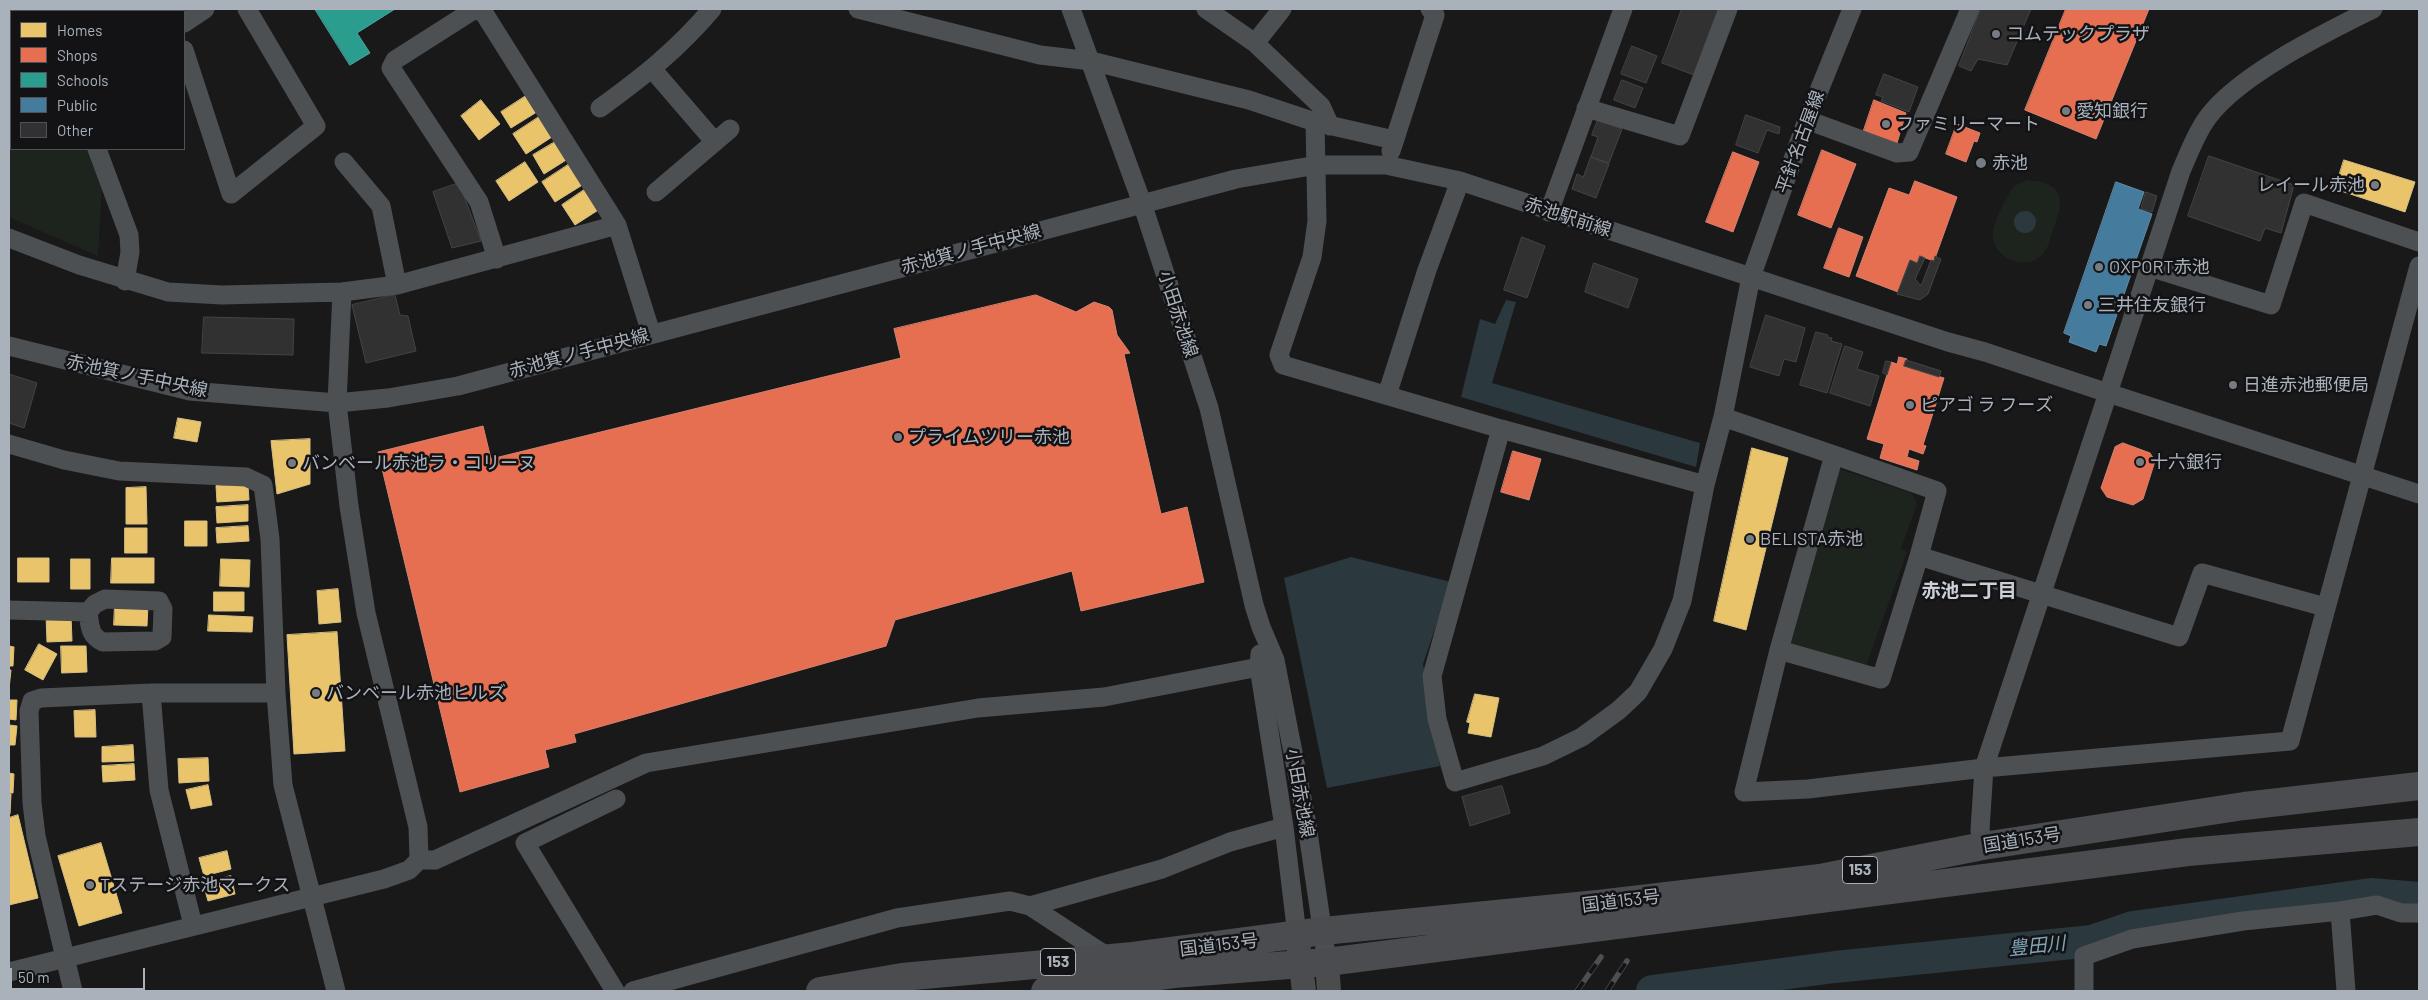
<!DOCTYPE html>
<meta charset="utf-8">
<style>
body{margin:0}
#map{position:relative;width:2428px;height:1000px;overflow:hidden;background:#19191a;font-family:Barlow,sans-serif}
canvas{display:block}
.frame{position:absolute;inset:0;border:10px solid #a9b2bb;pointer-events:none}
.legend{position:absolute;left:10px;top:10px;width:175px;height:140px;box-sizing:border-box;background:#131316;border:1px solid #4f5358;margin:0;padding:6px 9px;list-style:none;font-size:15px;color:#a9b2bb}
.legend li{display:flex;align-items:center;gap:10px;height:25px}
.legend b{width:25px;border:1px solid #4f5358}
.scale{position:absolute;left:10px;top:968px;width:135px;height:22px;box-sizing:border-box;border:2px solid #a9b2bb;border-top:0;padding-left:6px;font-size:15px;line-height:18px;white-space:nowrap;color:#a9b2bb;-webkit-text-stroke:4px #131316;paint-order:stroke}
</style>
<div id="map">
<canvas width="2428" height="1000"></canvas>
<div class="frame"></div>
<ul class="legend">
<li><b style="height:14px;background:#e9c46a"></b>Homes</li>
<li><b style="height:14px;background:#e76f51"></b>Shops</li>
<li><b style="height:14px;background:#2a9d8f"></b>Schools</li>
<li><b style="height:14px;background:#457b9d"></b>Public</li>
<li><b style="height:14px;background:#313132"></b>Other</li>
</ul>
<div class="scale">50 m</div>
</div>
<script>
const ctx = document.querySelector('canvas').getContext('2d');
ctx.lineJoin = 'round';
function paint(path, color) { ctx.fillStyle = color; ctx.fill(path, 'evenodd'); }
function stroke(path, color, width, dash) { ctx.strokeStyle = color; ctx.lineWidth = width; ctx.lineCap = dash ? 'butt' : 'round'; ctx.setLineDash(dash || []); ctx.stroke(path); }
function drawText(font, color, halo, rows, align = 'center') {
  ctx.font = font + ' Barlow,"Noto Sans JP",sans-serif'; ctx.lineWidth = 5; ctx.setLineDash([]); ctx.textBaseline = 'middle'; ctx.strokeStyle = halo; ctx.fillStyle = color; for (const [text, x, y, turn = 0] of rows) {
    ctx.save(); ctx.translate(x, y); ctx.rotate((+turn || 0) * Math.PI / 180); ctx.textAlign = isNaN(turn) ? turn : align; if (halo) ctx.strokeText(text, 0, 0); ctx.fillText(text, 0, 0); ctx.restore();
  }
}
paint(new Path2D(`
 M9,9H112V11H11V149H104L98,256L9,217Z
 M2028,180C2066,184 2064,201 2053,230C2050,239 2048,251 2040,257C2023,271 1991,256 1993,234C1993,222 2007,196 2014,186Z
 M1839,469L1912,493L1917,504L1901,548L1907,552L1867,663L1859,667L1792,645L1786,638Z`), '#1d241d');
paint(new Path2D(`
 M2014 222a11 11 0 1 1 22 0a11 11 0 1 1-22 0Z
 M1506,300L1516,302L1492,383L1700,443L1696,467L1461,397L1480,319L1495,324Z
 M1351,557L1451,582L1423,664L1440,766L1327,788L1284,578Z`), '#2b383d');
const homes = new Path2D(`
 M529,94L540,110L511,128L501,112Z
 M481,100L500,124L479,140L461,116Z
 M542,115L555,135L526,154L513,134Z
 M560,139L571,157L544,174L533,155Z
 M2344,160L2415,182L2405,212L2335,189Z
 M525,162L538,182L509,201L496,181Z
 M571,163L584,184L555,202L542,182Z
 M590,186L603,207L575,225L562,205Z
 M178,418L201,422L197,442L174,438Z
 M310,439V484L277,494L271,441Z
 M1752,448L1788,458L1746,630L1714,621Z
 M248,484L249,500L217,502L216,486Z
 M146,487L147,524H126V488Z
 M248,505V521L217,523L216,507Z
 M185,521H207V546H185Z
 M248,526L249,541L217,543L216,528Z
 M125,528H147V553H125Z
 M18,558H49V582H18Z
 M112,558H154V583H111Z
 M71,559H90V589H71Z
 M221,559L250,560L249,587L220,586Z
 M338,589L341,622L319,624L317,591Z
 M214,592H244V611H214Z
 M115,604L148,605L147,626L114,625Z
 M71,615L72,641L47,642L46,616Z
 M209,615L253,617L252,632L208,631Z
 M337,632L345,751L294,754L287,635Z
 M39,644L57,654L43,680L25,670Z
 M9,646L14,647L13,666H9Z
 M61,646H86L87,672L62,673Z
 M9,670H11L9,689Z
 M1475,694L1499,698L1491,737L1468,733L1470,723L1467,722Z
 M9,700H17L16,720L9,719Z
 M95,710L96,737H75L74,711Z
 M9,725L17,726L15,745H9Z
 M133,745L134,761L102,762V747Z
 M208,758L209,781L179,783L178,759Z
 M134,764L135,780L103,782L102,766Z
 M9,773L14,774L13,793H9Z
 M208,785L212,805L191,809L186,790Z
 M9,794H11L10,814H9Z
 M18,815L38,898L9,905V818Z
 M101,843L122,913L79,926L58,856Z
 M227,851L231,869L204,876L199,858Z
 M231,876L235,894L208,901L203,883Z`);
paint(homes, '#e9c46a');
stroke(homes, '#d6bf82', 1);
const shops = new Path2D(`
 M2066,9H2149L2096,139L2025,110Z
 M1874,100L1906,113L1897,143L1863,133Z
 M1957,124L1980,133L1977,142L1974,141L1966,162L1946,154Z
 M1822,150L1856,164L1831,228L1798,215Z
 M1733,152L1759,162L1733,232L1706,222Z
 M1915,181L1957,197L1934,261L1920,256L1917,263L1910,260L1898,292L1856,276L1889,188L1909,195Z
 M1839,228L1863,237L1849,277L1824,268Z
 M1036,295L1076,312L1094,302L1109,307L1112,310L1117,335L1130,353L1124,354L1161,514L1187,507L1204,582L1081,611L1072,571L895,620L886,646L574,734L576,742L545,750L549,767L460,792L378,452L483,426L491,459L901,358L894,329Z
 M1899,357L1907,359L1904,366L1944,378L1923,445L1926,446L1923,454L1909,449L1907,457L1919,461L1917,470L1880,458L1884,444L1867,439L1891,362L1897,364Z
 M2123,443L2150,453L2155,461L2143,499L2133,505L2107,497L2101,488L2115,447Z
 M1513,451L1541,459L1529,500L1501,492Z`);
paint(shops, '#e76f51');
stroke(shops, '#d48371', 1);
const schools = new Path2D(`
 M315,9H395L357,33L370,53L350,65Z`);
paint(schools, '#2a9d8f');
stroke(schools, '#50a39c', 1);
const public = new Path2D(`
 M2116,182L2144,192L2138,209L2152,214L2106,346L2099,344L2096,352L2069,342L2071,336L2064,333Z`);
paint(public, '#457b9d');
stroke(public, '#638ca6', 1);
stroke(new Path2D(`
 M1652,991L1835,967L2092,941L2133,927L2371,894L2419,898`), '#2b383d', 32);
const building = new Path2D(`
 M1682,9H1722L1697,76L1662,63Z
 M1981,9H2031L2007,65L1978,59L1971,71L1959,66Z
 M1632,46L1657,56L1646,83L1621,74Z
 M1884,74L1918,87L1909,112L1881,101L1883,97L1876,95Z
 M1622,80L1643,88L1635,108L1614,100Z
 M1746,115L1780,127L1779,134L1767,130L1758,153L1736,145Z
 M1598,120L1622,129L1609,163L1591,157L1598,137L1592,135Z
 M2209,156L2294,185L2281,233L2265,228L2260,241L2188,216Z
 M1591,157L1609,164L1596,198L1572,189L1577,174L1583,177Z
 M459,183L481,241L452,248L433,192Z
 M2146,192L2157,196L2152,212L2141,209Z
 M1522,237L1545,246L1527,298L1504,290Z
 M1920,256L1925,258L1915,279L1920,285L1922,284L1931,260L1934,261L1935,256L1941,259L1928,294L1920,300L1897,294L1910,260L1917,263Z
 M1594,263L1638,279L1628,308L1585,292Z
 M395,295L400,315L408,316L416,351L366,363L352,305Z
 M1766,315L1805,328L1796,362L1784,359L1779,376L1750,367Z
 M204,317L294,319L293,355L202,353Z
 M1816,332L1828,335L1827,337L1832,338L1831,341L1842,344L1827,393L1800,385Z
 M1845,346L1863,352L1857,369L1879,376L1870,406L1830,393Z
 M1906,360L1941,371L1939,377L1904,366Z
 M1886,361L1891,362L1887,375L1883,373Z
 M9,374L37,383L24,428L9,423Z
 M1502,786L1510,813L1470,826L1462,797Z`);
paint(building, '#313132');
stroke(building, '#424446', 1);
stroke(new Path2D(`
 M858,9L1040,55L1091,61L1249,100L1315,122L1394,140
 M1071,9L1142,203L1209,408L1254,605L1261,627L1275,660L1306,819L1327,962
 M1206,9L1255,43L1321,106L1330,126
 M184,23L205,9
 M1255,43L1282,9
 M184,50L231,194L316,126L247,9
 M653,70L715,142
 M600,108C644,76 677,50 712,9
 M1586,108L1680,136L1728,9
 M9,111H11
 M1807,120L1897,153L1909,152L1970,9
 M1315,122L1317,221L1312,257L1279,355L1283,365L1501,429
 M97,149L129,235L130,252L125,281
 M1391,151L1435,15L1430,9
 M344,162L381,206L397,285
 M656,192L730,129
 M1549,212L1623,9
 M9,238L79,265L168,292L222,295L342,292L397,285L617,225L651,333
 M497,259L479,202L391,68L395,60L472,11L482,10L617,225
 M2149,267L2271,305L2304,203L2419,242
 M9,346L190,391L337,403L388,398L458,386L1236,179L1317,165H1386L1460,181L1948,342L1985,352L2108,393L2181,171C2189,153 2196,133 2208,117C2240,74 2325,33 2373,9
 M1387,395L1427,270L1460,181
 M1723,417L1834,455
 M9,444L64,460L119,471L246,477L263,485L270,539L276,693L283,785L336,991
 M1705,485L1501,429L1432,676L1437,719L1455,782L1543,756L1582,737L1619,710L1638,692L1663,649L1682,601L1705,485L1723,417L1751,277L1807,120L1852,9
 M1919,556L2179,637L2202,573L2325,607
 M105,599L159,601L163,609L162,637L155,641L103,642C89,636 90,625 88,612L95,604Z
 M9,610L88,612
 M1779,650L1881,679L1919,556L1937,491L1834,455L1779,650L1744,792L1808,789L1984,768L2290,741L2419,266
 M1260,654L1259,667L1284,827L1297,935
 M151,693L159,790L193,925
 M1983,846L1980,830L1984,768L2108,393L2419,494
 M419,860H435L646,763L978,708L1104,697L1259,667
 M1030,906L1162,869L1230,842L1284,827
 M2340,911L2377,905L2401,913H2419
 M9,972L384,879L409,870L419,860L418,827L366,613L349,506L337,403L342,292
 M73,991L36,836L32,803L29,711L32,701L41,698L151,693H276
 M615,991L525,843L616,799
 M633,991L897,918L1010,901L1030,906L1108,957
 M2084,991V956L2132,939L2243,921L2340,911L2346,991`), '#4d5053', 19);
stroke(new Path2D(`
 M1297,935L1304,991
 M1327,962L1329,991`), '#4a4c4e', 24);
stroke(new Path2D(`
 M820,991L902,977L1133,956L1323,931L1598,904L1820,878L1983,846L2244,806L2419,786
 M1045,991L1174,974L1327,962L2188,852L2419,832`), '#4a4c4f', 28);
const rail = new Path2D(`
 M1577,991L1601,957
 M1607,991L1627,961`);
stroke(rail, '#4d4f52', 5.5);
stroke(rail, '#131316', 4, [11]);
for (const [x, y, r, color] of [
 [1996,34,5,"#777c83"],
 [2066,111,5,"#777c83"],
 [1886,124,5,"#777c83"],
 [1981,163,6,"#777c83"],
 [2375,185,5,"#777c83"],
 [2099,267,5,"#777c83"],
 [2088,305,5,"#777c83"],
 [2233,385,5,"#777c83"],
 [1910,405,5,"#777c83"],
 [898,437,5,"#777c83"],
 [2140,462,5,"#777c83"],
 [292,463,5,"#777c83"],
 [1750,539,5,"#777c83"],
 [316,693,5,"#777c83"],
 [90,885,5,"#777c83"]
]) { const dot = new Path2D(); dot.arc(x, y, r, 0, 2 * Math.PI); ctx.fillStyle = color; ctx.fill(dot); stroke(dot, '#131316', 2); }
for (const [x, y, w] of [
 [1860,870,35],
 [1058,962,35]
]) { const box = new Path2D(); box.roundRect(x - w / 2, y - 13.5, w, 27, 4); ctx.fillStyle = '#131316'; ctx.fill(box); stroke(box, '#a9b2bb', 1); }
drawText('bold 16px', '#a9b2bb', null, [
 ["153",1860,870],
 ["153",1058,962]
]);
drawText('18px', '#a9b2bb', '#131316', [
 ["コムテックプラザ",2006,34],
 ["愛知銀行",2076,111],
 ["ファミリーマート",1896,124],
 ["赤池",1992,163],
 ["レイール赤池",2365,185,"right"],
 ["OXPORT赤池",2109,267],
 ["三井住友銀行",2098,305],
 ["日進赤池郵便局",2243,385],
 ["ピアゴ ラ フーズ",1920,405],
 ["プライムツリー赤池",908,437],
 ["十六銀行",2150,462],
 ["バンベール赤池ラ・コリーヌ",302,463],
 ["BELISTA赤池",1760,539],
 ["バンベール赤池ヒルズ",326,693],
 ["Tステージ赤池マークス",100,885]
], 'left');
drawText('18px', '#a9b2bb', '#131316', [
 ["平針名古屋線",1800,142,-70],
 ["赤池駅前線",1568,217,18],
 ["赤池箕ノ手中央線",971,249,-15],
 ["小田赤池線",1178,314,72],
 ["赤池箕ノ手中央線",579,353,-15],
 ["赤池箕ノ手中央線",137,376,12],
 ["小田赤池線",1300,793,80],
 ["国道153号",2022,840,-9],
 ["国道153号",1621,901,-7],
 ["国道153号",1219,945,-7]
]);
drawText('bold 19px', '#cbd0d7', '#131316', [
 ["赤池二丁目",1969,591]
]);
drawText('italic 19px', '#7ea6b9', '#131316', [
 ["豊田川",2037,946,-6]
]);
</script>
